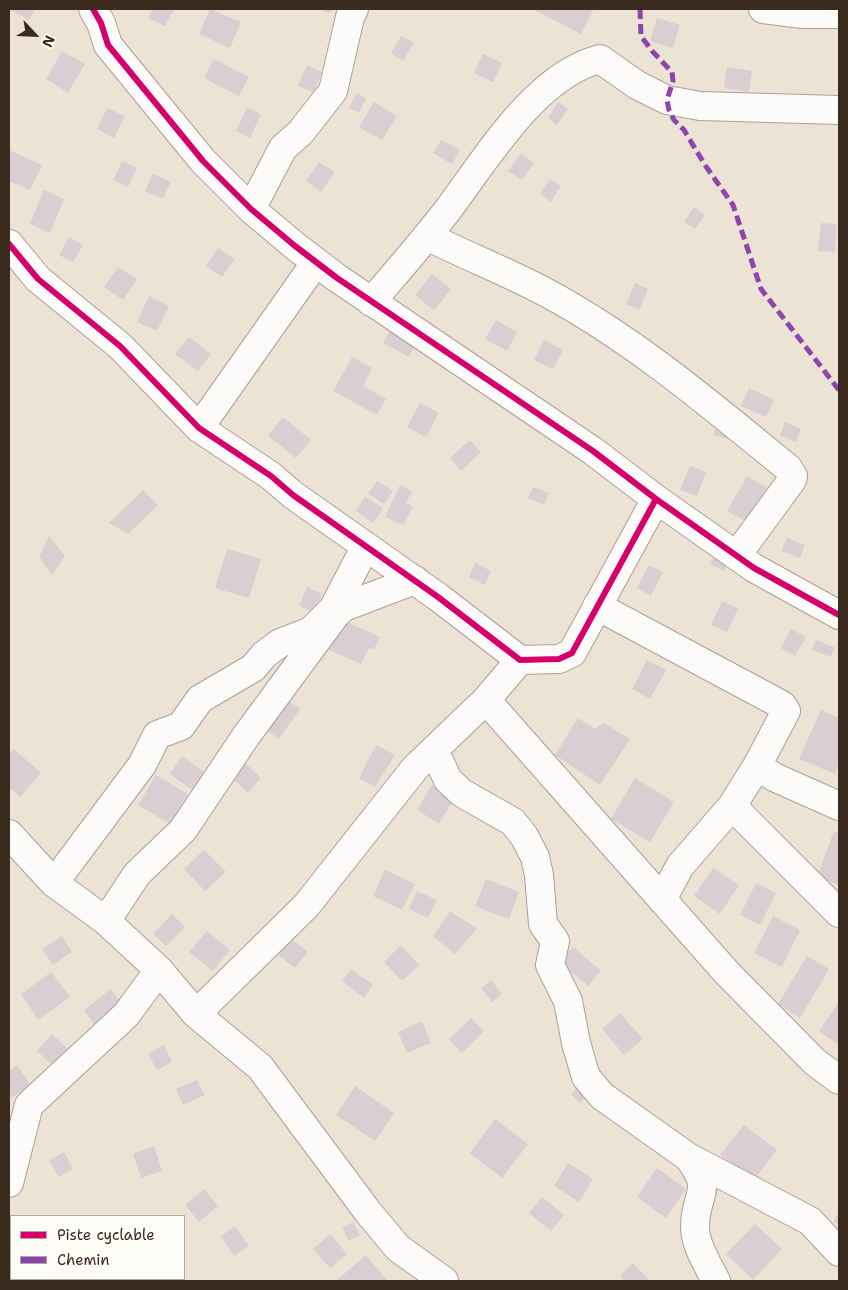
<!DOCTYPE html>
<style>
body{margin:0}
#map{position:relative;width:848px;height:1290px;overflow:hidden;background:#ece3d5;font-family:"Shantell Sans",sans-serif}
canvas{display:block}
.frame{position:absolute;inset:0;border:10px solid #3b2a1e;pointer-events:none}
.legend{position:absolute;left:10px;top:1215px;width:175px;height:65px;box-sizing:border-box;background:#fdfcf7;border:1px solid #afa8a0;margin:0;padding:6px 9px;list-style:none;font-size:15px;color:#3b2a1e}
.legend li{display:flex;align-items:center;gap:10px;height:25px}
.legend b{width:25px;border:1px solid #afa8a0}
.north{position:absolute;left:10px;top:10px;width:50px;height:50px;-webkit-text-stroke:4px #fdfcf7;paint-order:stroke;rotate:115deg;font-size:14px;font-weight:700;line-height:20px;text-align:center;color:#3b2a1e}
.north::after{content:'';display:block;margin:auto;width:18px;height:22px;background:#3b2a1e;clip-path:polygon(50% 0,100% 100%,50% 72%,0 100%)}
</style>
<div id="map">
<canvas width="848" height="1290"></canvas>
<div class="frame"></div>
<ul class="legend">
<li><b style="height:6px;background:#d6006c"></b>Piste cyclable</li>
<li><b style="height:6px;background:#8e44ad"></b>Chemin</li>
</ul>
<div class="north">N</div>
</div>
<script>
const ctx = document.querySelector('canvas').getContext('2d');
ctx.lineJoin = 'round';
function paint(path, color) { ctx.fillStyle = color; ctx.fill(path, 'evenodd'); }
function stroke(path, color, width, dash) { ctx.strokeStyle = color; ctx.lineWidth = width; ctx.lineCap = dash ? 'butt' : 'round'; ctx.setLineDash(dash || []); ctx.stroke(path); }
paint(new Path2D(`
 M9,9H35L29,20Z
 M153,9H174L165,26L148,18Z
 M210,9L241,22L230,48L199,34Z
 M319,9H332L330,13Z
 M533,9H594L581,34Z
 M657,18L680,25L673,48L650,41Z
 M401,36L414,43L403,61L391,53Z
 M62,51L85,64L68,93L46,79Z
 M483,54L502,63L493,82L474,73Z
 M214,59L249,77L239,96L204,78Z
 M307,65L322,72L314,92L298,86Z
 M727,67L752,71L749,92L724,88Z
 M357,93L366,98L359,113L349,108Z
 M374,102L397,116L382,140L359,127Z
 M558,102L568,109L557,125L548,118Z
 M107,108L125,116L114,138L97,129Z
 M247,108L261,114L250,138L236,131Z
 M441,140L460,150L452,164L433,153Z
 M9,150L42,165L30,190L9,181Z
 M521,153L534,163L522,180L508,171Z
 M122,161L137,168L128,187L113,180Z
 M319,162L335,172L321,192L306,181Z
 M153,174L171,182L163,199L145,191Z
 M550,179L561,186L551,202L540,194Z
 M44,190L64,199L50,233L30,224Z
 M694,207L705,215L695,229L684,222Z
 M821,223L837,224L835,252L818,251Z
 M69,237L83,245L73,262L59,255Z
 M218,248L235,259L222,277L206,266Z
 M118,267L137,279L123,300L104,287Z
 M432,274L451,289L434,311L415,295Z
 M635,283L648,289L639,310L626,304Z
 M149,296L169,306L157,331L137,322Z
 M496,320L517,332L507,351L485,339Z
 M391,328L417,342L409,357L383,343Z
 M189,337L211,354L198,371L175,354Z
 M544,340L563,350L553,369L534,360Z
 M352,357L372,368L363,386L386,399L377,415L333,391Z
 M749,388L774,400L766,417L741,406Z
 M420,403L439,413L426,437L407,427Z
 M283,417L311,440L296,458L268,436Z
 M785,422L801,429L796,442L780,435Z
 M717,423L731,427L728,439L713,435Z
 M470,440L481,452L461,471L450,458Z
 M690,466L706,472L697,496L680,490Z
 M747,476L767,488L747,522L727,511Z
 M377,481L393,491L384,504L368,494Z
 M400,485L412,491L406,503L413,506L403,525L385,517Z
 M533,487L549,493L544,505L528,498Z
 M143,490L158,505L128,534L109,523Z
 M365,497L383,508L373,523L356,511Z
 M49,536L65,556L52,575L39,557Z
 M787,538L805,545L800,558L781,551Z
 M227,549L261,559L249,598L215,588Z
 M717,549L731,556L724,571L710,564Z
 M475,563L491,571L485,585L469,577Z
 M649,565L663,572L651,596L637,588Z
 M307,587L322,594L314,612L299,606Z
 M722,601L738,609L727,632L711,625Z
 M343,620L380,637L374,649L369,648L361,664L329,650Z
 M791,629L806,637L795,656L781,648Z
 M816,640L834,647L831,657L812,650Z
 M647,660L666,670L650,699L632,689Z
 M285,698L300,709L279,739L264,728Z
 M821,710L839,718V763L835,774L799,759Z
 M578,718L595,729L604,723L630,739L600,785L555,755Z
 M376,745L395,755L375,787L359,778Z
 M14,749L41,773L20,797L9,787V754Z
 M182,756L208,775L195,792L170,774Z
 M245,763L261,778L248,793L232,778Z
 M156,775L188,794L170,824L138,805Z
 M635,778L674,802L650,842L611,819Z
 M432,785L454,799L439,824L417,810Z
 M834,831L839,833V885L817,877Z
 M204,850L226,872L205,891L184,869Z
 M713,868L739,885L720,914L694,896Z
 M385,870L415,884L402,910L373,896Z
 M486,879L519,892L509,919L475,906Z
 M756,883L776,893L760,925L740,915Z
 M417,891L437,900L428,918L409,909Z
 M450,911L477,929L455,954L433,936Z
 M172,914L185,927L166,946L153,934Z
 M773,916L800,930L782,967L754,953Z
 M207,931L230,950L213,971L189,952Z
 M286,935L308,952L295,968L273,951Z
 M62,936L72,952L53,965L42,949Z
 M401,945L419,965L402,981L384,962Z
 M573,947L601,971L588,986L559,962Z
 M807,956L829,969L800,1018L778,1004Z
 M351,969L373,985L364,998L342,981Z
 M51,972L70,997L38,1020L21,994Z
 M491,980L502,994L492,1002L481,988Z
 M111,989L123,1005L95,1026L84,1010Z
 M839,1002V1045L819,1031Z
 M620,1013L643,1039L624,1055L602,1029Z
 M471,1018L484,1031L462,1053L449,1039Z
 M422,1021L431,1043L407,1053L398,1032Z
 M52,1034L69,1050L53,1066L37,1051Z
 M164,1045L172,1062L157,1070L148,1054Z
 M17,1065L31,1085L11,1098L9,1071Z
 M197,1080L205,1095L183,1105L176,1089Z
 M583,1081L592,1090L580,1103L571,1094Z
 M355,1086L394,1113L375,1141L336,1115Z
 M495,1119L528,1144L502,1178L470,1153Z
 M744,1125L777,1150L754,1180L720,1155Z
 M154,1146L162,1171L141,1178L133,1154Z
 M64,1152L73,1169L59,1177L49,1160Z
 M568,1163L593,1179L579,1202L554,1186Z
 M657,1168L686,1189L666,1218L637,1197Z
 M204,1189L218,1206L199,1222L185,1205Z
 M542,1197L564,1215L551,1231L529,1213Z
 M839,1210V1225L834,1222Z
 M353,1222L360,1235L349,1241L342,1228Z
 M755,1224L782,1249L753,1280L726,1254Z
 M235,1226L249,1246L234,1256L221,1236Z
 M330,1234L347,1254L330,1268L313,1249Z
 M366,1255L387,1280L336,1281Z
 M633,1263L648,1279L645,1281H625L620,1276Z`), '#daced3');
const street = new Path2D(`
 M93,9L101,23L108,45L203,161L251,209L295,246L337,278L593,451L656,499L754,568L839,615
 M763,9L803,14H839
 M251,209L283,148L300,133L333,91L350,17L354,9
 M427,236C466,256 508,272 547,293C633,339 712,406 788,468L793,476L792,480L737,555
 M9,244L38,279L120,346L199,428L271,476L293,495L438,597L520,660L559,659L572,653L656,499
 M371,302C397,272 423,242 447,211C485,161 535,75 600,59L637,85L667,100L700,106L839,110
 M199,428L316,262
 M597,606L782,705L786,711L757,766L732,806L680,866L662,900
 M486,700L727,973L815,1062L839,1080
 M434,750L448,780L462,793L513,822L524,836L535,857L539,875L543,924L555,941L550,965L568,1001L576,1043L586,1077L602,1096L688,1157L810,1221L839,1252
 M757,766L774,777L839,806
 M732,806L839,913
 M9,834L54,883L106,921L159,970L196,1014L260,1067L368,1212L398,1248L444,1281
 M54,883L142,765L157,735L181,726L200,699L253,668L264,655L280,643L311,631L333,609L366,546
 M106,921L137,874L183,830L246,736L336,614L344,607L415,580
 M196,1014L306,906L415,768L486,700L520,660
 M688,1157C715,1192 695,1192 695,1227C695,1245 708,1265 716,1281
 M9,1183L29,1105L126,1015L159,970`);
stroke(street, '#a8a198', 30);
stroke(street, '#fcfbf9', 28);
stroke(new Path2D(`
 M640,9L641,36L653,52L672,72L673,81L667,100L669,110L674,120L684,130L705,165L733,205L761,289L839,390`), '#8e44ad', 5, [10, 5]);
stroke(new Path2D(`
 M93,9L101,23L108,45L203,161L251,209L295,246L337,278L593,451L656,499L754,568L839,615
 M9,244L38,279L120,346L199,428L271,476L293,495L438,597L520,660L559,659L572,653L656,499`), '#d6006c', 6);
</script>
